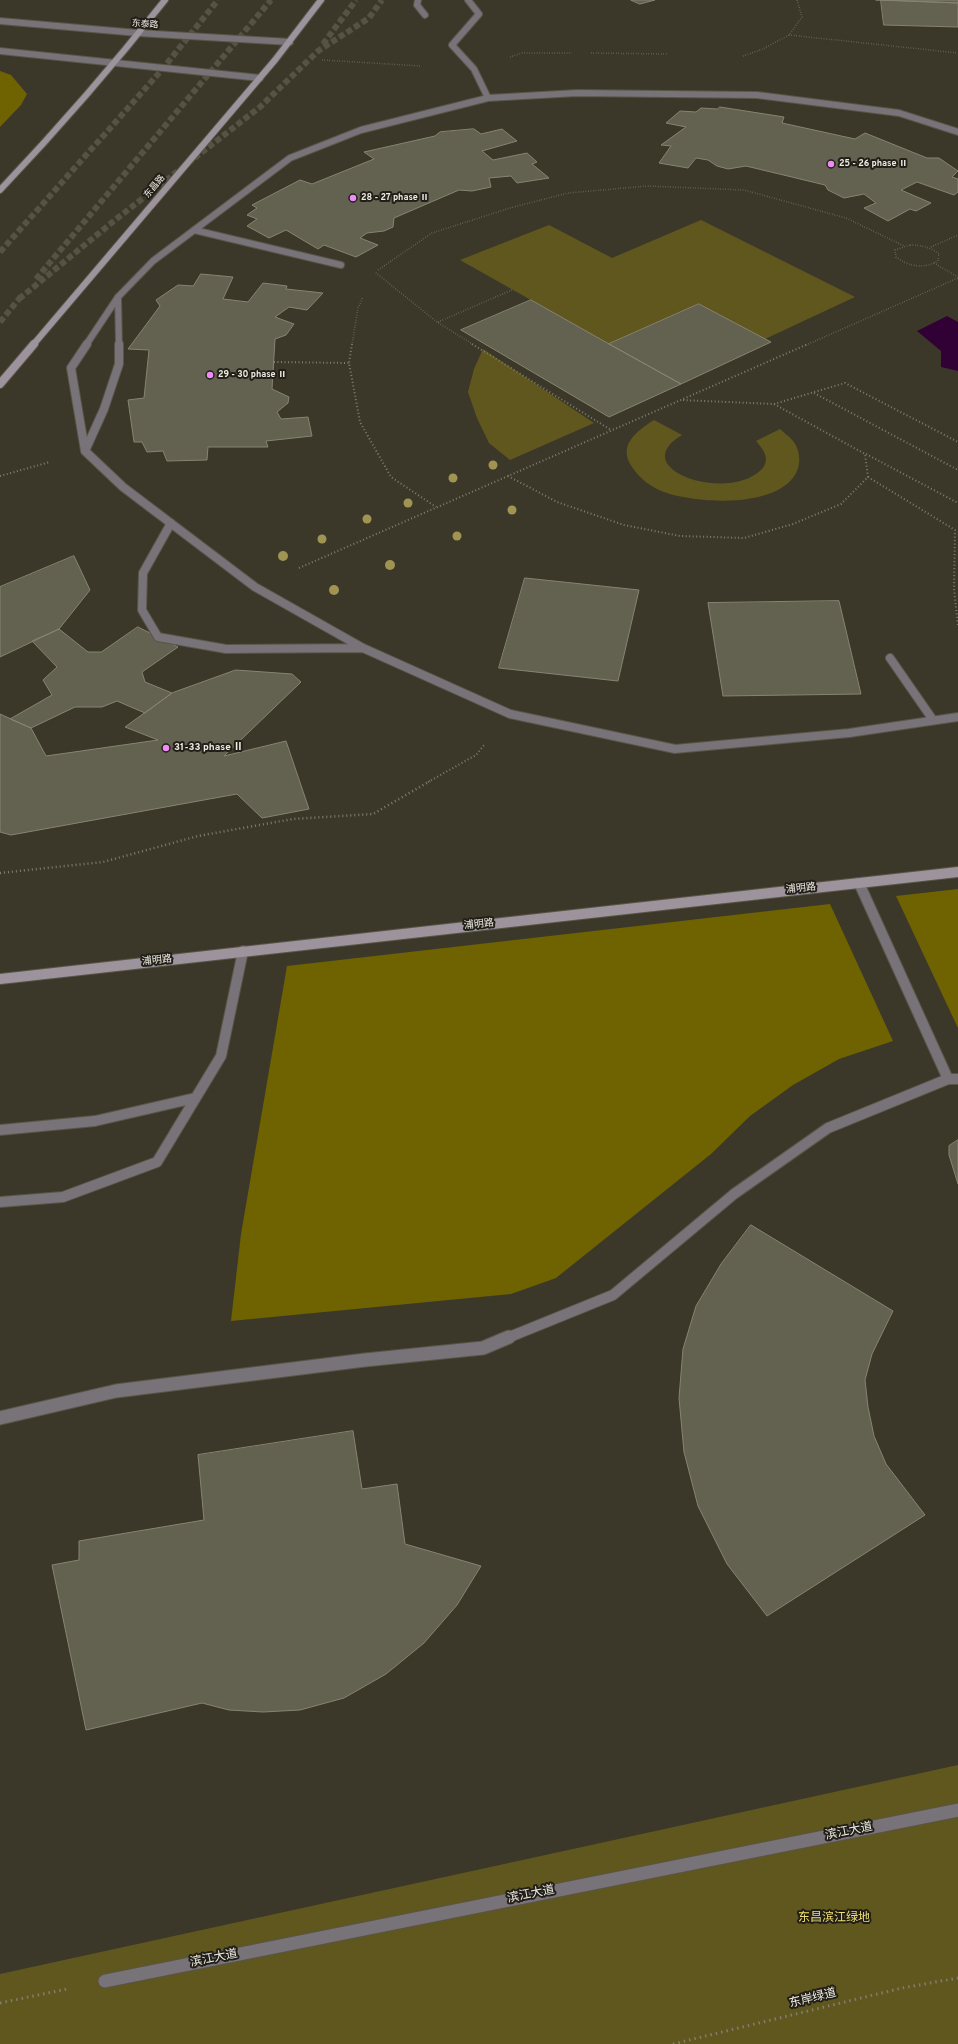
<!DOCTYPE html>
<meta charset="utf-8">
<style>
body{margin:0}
canvas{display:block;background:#3b3829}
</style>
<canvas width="958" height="2044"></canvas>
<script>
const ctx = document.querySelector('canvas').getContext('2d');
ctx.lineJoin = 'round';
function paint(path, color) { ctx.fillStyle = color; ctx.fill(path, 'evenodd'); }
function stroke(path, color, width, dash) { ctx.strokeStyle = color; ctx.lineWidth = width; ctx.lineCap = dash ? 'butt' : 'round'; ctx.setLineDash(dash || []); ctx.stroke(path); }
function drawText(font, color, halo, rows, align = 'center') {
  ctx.font = font + ' Overpass,"Noto Sans SC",sans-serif'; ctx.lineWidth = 4; ctx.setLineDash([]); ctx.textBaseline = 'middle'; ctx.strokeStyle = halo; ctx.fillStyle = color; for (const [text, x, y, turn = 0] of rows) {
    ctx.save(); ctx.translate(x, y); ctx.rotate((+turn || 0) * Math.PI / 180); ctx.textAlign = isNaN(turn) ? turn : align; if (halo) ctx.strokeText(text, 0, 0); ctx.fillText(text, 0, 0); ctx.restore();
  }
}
paint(new Path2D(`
 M701,220L855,297L765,339L699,304L609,344L460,260L549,225L612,258Z
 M483,349L594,423L510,460L489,443L477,418L468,392L474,369Z
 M654,420L682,435C625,469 727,503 761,470C771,460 764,450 756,441L780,429C784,433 789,436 793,441C798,447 800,456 799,464C791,511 689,505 657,489C647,484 638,476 632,467C617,445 637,431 654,420Z
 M958,1765V2044H0V1974Z`), '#60571e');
paint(new Path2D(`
 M0,71L11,75L27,94L21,105L0,127Z
 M958,889V1028L896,896Z
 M830,904L893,1041L839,1059L793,1085L750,1116L711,1154L556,1278L511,1294L231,1321L241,1234L287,966Z`), '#6e6201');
paint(new Path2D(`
 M947,316L958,322V371L941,367V351L917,331Z`), '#310135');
const building = new Path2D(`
 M631,0H655L640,4Z
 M876,0H958V3L881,0Z
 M881,0L958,3V27L884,25Z
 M720,107L784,117L782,123L855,139L865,133L927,158H939L958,171L952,177L958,179V192L954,195L917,182L901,190L931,203L916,211L910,209L888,221L864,208L876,203L864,194L844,198L828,190L825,185L746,166L728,169L717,166L708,160L696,158L688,168L659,163L671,146L661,145L686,127L666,123L680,111L696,112L701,108L717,109Z
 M474,129L481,134L502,129L517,141L482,151L493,160L527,153L537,162L532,164L549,178L517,183L511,176L489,178L491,187L472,191L459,190L394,218L393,227L384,231L367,233L360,238L378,245L356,257L324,245L318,249L286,230L269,238L247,226L257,219L247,215L257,208L252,205L300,180L312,184L374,159L364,152L435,136L440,132Z
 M201,274L233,277L223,299L248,302L263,283L287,286L286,289L323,293L307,310L289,307L275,317L294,324L286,335L275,339L272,389L289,397L288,403L277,412L281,419L308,417L312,436L266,441L268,447H208L207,460L167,461L163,451L147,452L142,442H134L128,400L144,398L149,350L128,349L160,306L156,300L178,285L193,286Z
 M531,300L609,344L681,384L609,417L461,330Z
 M699,304L771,342L681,384L609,344Z
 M74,556L90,590L59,629L0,657V587Z
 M525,578L639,590L618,681L499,668Z
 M839,601L861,694L723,696L708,603Z
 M138,627L178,647L142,672L145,682L172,693L145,713L117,701L102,707H75L31,728L10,719L52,695L43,680L57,667L32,641L59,629L88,652H101Z
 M236,670L292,674L301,682L224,756L286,741L309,809L262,818L237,794L11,835L0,832V714L31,728L46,756L158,740L125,727L172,693Z
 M958,1140V1184L949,1155V1146Z
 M751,1225L893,1311L872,1354L865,1380L868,1407L874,1436L886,1464L925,1515L767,1616L727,1564L698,1506L684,1452L679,1398L683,1349L696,1306L721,1264Z
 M353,1431L362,1489L397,1484L405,1544L481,1566L457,1605L424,1643L386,1674L344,1698L300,1710L263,1712L229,1710L202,1703L86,1730L52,1565L79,1560V1541L204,1520L198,1455Z`);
paint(building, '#636150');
stroke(building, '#868371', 1);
stroke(new Path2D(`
 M323,44L356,0
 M0,252L160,72L218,0
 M36,279L271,0
 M19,299L115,220L260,107L318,51L369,18L382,0
 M0,322L23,294`), '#565345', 6, [6, 3]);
const serviceFar3 = new Path2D(`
 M418,0L417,5L425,15
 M488,98L577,93L757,95L899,113L958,132
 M194,230L341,265
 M118,297L119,345
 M86,345L118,297L153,261L290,158L361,130L488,98L474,69L452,45L479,14L468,0`);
const serviceFar2 = new Path2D(`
 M87,344L71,368L85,451L123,487L255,587L363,648L510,714L675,749L849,733L958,717
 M85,451L104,409L119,364V344
 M171,523L143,573L142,610L158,637L226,649L363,648
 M890,658L933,720`);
const serviceFar1 = new Path2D(`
 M859,883L948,1079
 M0,1130L95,1121L195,1098
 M0,1202L63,1197L157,1162L221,1056L243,951
 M507,1338L613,1295L734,1194L828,1128L948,1079H958`);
const service = new Path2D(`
 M0,1418L116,1391L365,1360L483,1348L509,1337
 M105,1981L958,1810`);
const tertiary = new Path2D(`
 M0,21L138,33L290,42
 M0,51L260,78`);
const secondaryFar2 = new Path2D(`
 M0,190C58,129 113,66 165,0
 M33,345L275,60L321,0`);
const secondaryFar1 = new Path2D(`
 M0,384L34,344`);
const secondary = new Path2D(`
 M0,979L958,872`);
stroke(serviceFar3, '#585547', 8);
stroke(serviceFar2, '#585547', 10);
stroke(serviceFar1, '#585547', 12);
stroke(service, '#585547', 15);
stroke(tertiary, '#585547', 8);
stroke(secondaryFar2, '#585547', 8);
stroke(secondaryFar1, '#585547', 10);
stroke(secondary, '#585547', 12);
stroke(new Path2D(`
 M789,35L958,53
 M591,53L668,54
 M743,56L763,49L789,35L802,17L797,0
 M510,57L522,53H572
 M322,60L421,66
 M910,245C921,245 930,247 939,254L938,261C924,269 909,267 896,257L895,250Z
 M931,247L958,235
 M934,263L958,277
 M378,270L432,233L510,208L568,193L647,186L744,190L846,218L904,246
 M376,273L437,322L474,345
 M438,322L512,290
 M352,345L358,308L363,297
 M806,345L958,278`), '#807d70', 1.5, [0.5, 2]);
stroke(new Path2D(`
 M352,344L349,363L360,422L391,477L436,507
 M472,344L611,430
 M274,362L349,363
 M814,393L958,470
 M774,404L845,383L958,442
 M866,454L958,503
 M0,476L50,462
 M508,476L557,502L624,525L680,536L744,538L793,524L841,504L868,477L865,454L774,404L681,400
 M868,477L955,530L954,589L958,626
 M299,568L808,344
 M428,782L476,755L485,744`), '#807d70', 2, [1, 2.5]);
stroke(new Path2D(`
 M0,873L103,862L198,836L293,819L373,814L430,781`), '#807d70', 2.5, [1, 3]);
stroke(new Path2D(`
 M0,2003L67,1989
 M673,2044L902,1988L958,1978`), '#807d70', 3, [1.5, 4]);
stroke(serviceFar3, '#787279', 6);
stroke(serviceFar2, '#787279', 8);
stroke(serviceFar1, '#787279', 10);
stroke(service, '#787279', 13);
stroke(tertiary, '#787279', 6);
stroke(secondaryFar2, '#9c939d', 6);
stroke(secondaryFar1, '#9c939d', 8);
stroke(secondary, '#9c939d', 10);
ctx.fillStyle = '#9f9451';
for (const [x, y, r] of [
 [493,465,4.5],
 [453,478,4.5],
 [408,503,4.5],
 [512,510,4.5],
 [367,519,4.5],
 [457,536,4.5],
 [322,539,4.5],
 [283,556,5],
 [390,565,5],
 [334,590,5]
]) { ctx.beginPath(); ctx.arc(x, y, r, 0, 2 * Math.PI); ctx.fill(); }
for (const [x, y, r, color] of [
 [831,164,4,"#ef8bf6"],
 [353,198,4,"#ef8bf6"],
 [210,375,4,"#ef8bf6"],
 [166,748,4,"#ef8bf6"]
]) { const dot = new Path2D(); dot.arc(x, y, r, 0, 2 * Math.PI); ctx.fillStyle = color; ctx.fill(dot); stroke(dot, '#211f18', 1.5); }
drawText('9px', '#efede3', '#211f18', [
 ["东泰路",145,25,4],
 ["东昌路",155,187,-50]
]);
drawText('bold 9px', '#efede3', '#211f18', [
 ["25 - 26 phase Ⅱ",839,164],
 ["28 - 27 phase Ⅱ",361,198],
 ["29 - 30 phase Ⅱ",218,375]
], 'left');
drawText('bold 10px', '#efede3', '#211f18', [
 ["31-33 phase Ⅱ",174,748]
], 'left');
drawText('10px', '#efede3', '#211f18', [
 ["浦明路",801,889,-6],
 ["浦明路",479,925,-6],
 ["浦明路",157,961,-6]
]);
drawText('12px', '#efede3', '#211f18', [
 ["滨江大道",849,1832,-11],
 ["滨江大道",531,1895,-11],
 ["滨江大道",214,1959,-11],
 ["东岸绿道",813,1999,-14]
]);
drawText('12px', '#f1df71', '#211f18', [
 ["东昌滨江绿地",834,1919]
]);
</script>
